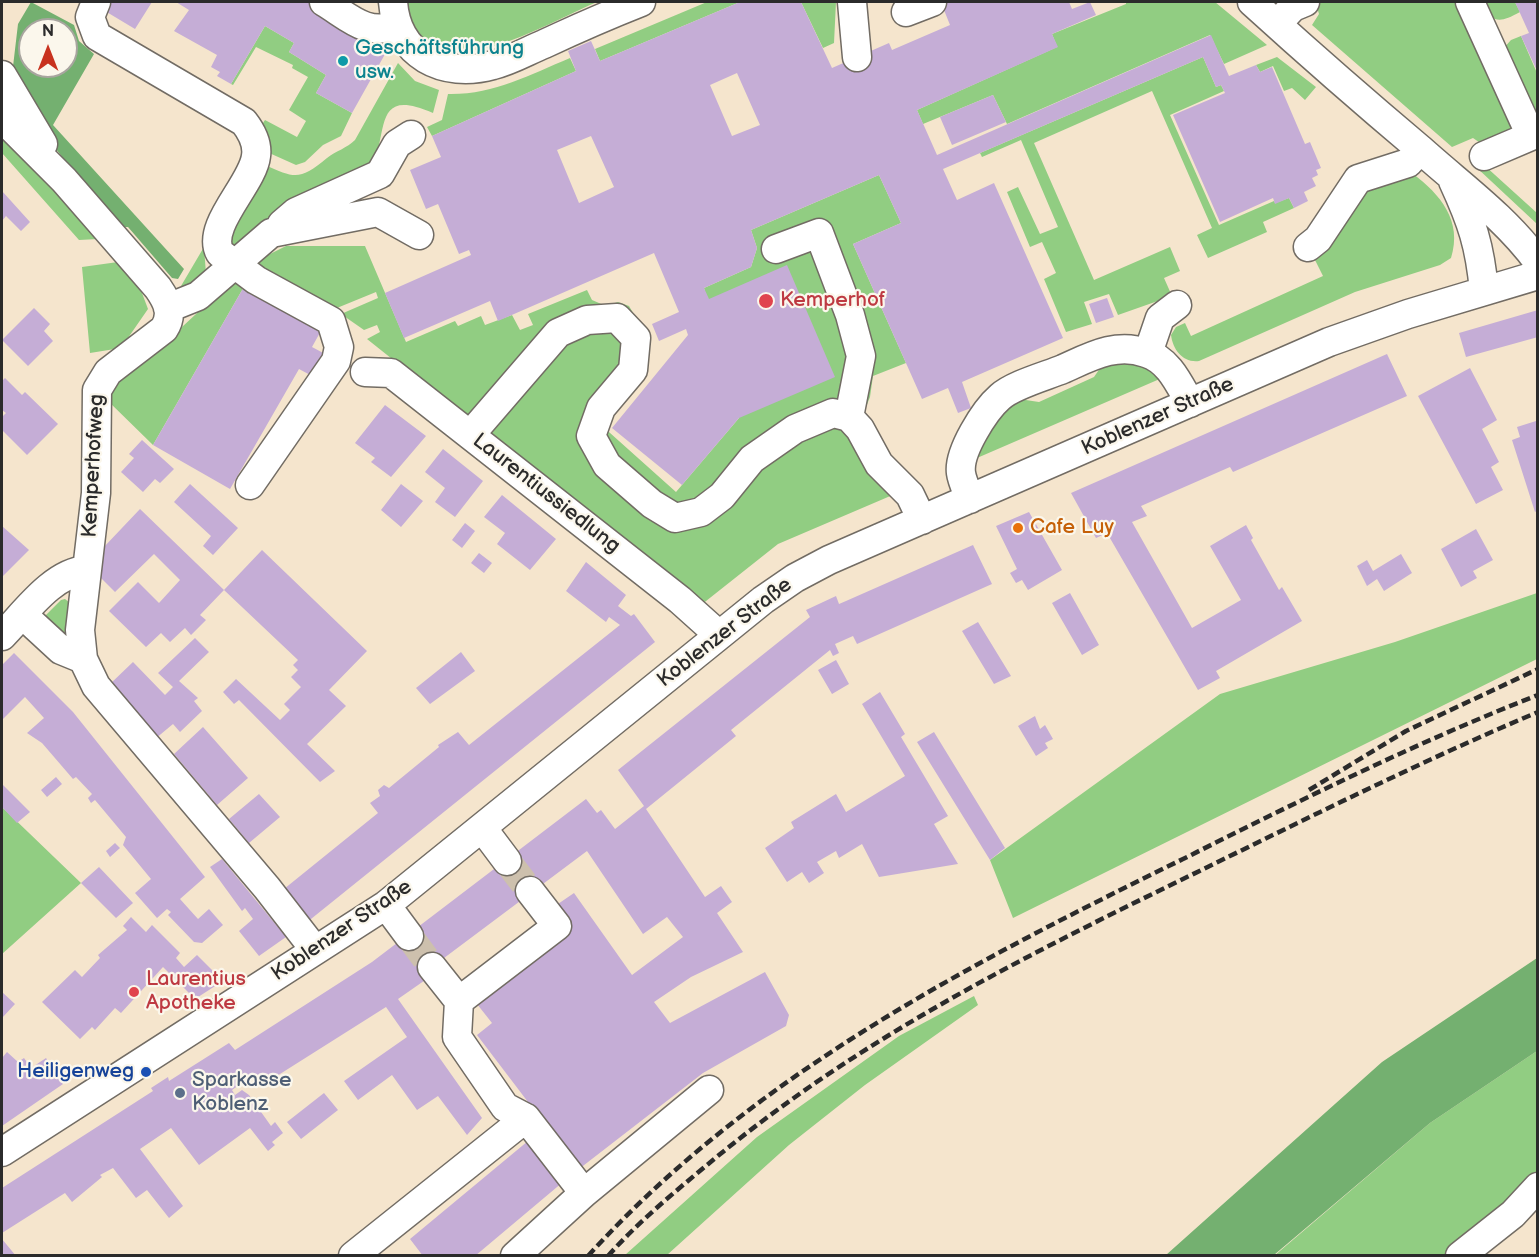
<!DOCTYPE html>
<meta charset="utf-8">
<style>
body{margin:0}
#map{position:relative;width:1539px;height:1257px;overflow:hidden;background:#f5e5cd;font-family:"Balsamiq Sans",sans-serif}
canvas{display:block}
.frame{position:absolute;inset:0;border:3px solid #2b2b2b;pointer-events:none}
.north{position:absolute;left:18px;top:18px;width:60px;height:60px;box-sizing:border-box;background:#fbf7ec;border:2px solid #a8a59f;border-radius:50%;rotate:0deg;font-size:16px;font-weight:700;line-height:24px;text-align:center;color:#2b2b2b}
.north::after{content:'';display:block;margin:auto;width:21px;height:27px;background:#c8321e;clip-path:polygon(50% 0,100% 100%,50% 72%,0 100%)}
</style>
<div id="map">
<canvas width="1539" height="1257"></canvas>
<div class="frame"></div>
<div class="north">N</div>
</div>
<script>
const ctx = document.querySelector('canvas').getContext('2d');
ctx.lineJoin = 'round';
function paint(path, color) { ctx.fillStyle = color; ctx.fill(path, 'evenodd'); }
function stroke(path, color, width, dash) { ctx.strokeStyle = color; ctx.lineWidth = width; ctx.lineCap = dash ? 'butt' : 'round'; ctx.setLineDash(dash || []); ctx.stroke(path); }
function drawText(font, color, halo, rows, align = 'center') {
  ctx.font = font + ' "Balsamiq Sans",sans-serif'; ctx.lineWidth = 4.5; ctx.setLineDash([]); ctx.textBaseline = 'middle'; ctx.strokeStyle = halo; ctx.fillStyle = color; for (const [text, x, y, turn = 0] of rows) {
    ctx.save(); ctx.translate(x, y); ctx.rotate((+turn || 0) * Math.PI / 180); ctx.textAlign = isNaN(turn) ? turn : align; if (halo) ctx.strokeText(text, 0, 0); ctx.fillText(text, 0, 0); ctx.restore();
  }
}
paint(new Path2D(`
 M403,2H597C556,19 487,61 443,50C432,48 423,41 414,35Z
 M707,2H740L600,61L595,49Z
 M801,2H836L834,43L823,48Z
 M1126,2H1215L1267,45L1224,64L1210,35L1007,124L993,95L923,124L917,110L1057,47L1052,34L1126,4Z
 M1322,2H1462L1523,133L1486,147L1473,138L1452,147L1312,25L1319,14L1316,4Z
 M1480,2H1515L1520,12C1498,24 1493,23 1480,2Z
 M265,26L294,43L289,52L326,75L316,93L352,113L341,136L323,145L305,162L296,165L267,152L261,126L265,120L297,137L306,121L289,110L308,77L292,68L293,65L256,47L233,85L231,84Z
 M1521,36L1537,73V124L1502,50L1511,40Z
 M1203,57L1216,87L1221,85L1224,91L1170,115L1219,225L1274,201L1275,203L1289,198L1294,208L1263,222L1267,232L1208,258L1197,235L1212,228L1152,91L1034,143L1094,280L1170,247L1180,271L1164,278L1172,296L1118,315L1109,294L1084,302L1092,324L1066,332L1044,279L1056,273L1042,242L1030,247L1007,192L1018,187L1040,234L1058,227L1021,140L982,157L980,153Z
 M1277,57L1316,87L1305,100L1292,88L1284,91L1273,66L1260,72L1256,65Z
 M570,58L576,71L432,136L427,127L442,120L448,94C493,95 529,75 570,58Z
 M398,63L415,81L439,90L433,113C374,87 388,129 373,166L243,244L232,247L230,243L232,228L265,165C296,179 300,180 327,158C336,151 347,148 355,140Z
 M2,133L98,239L79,240L2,153Z
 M1484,165L1537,213V224L1476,167Z
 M1413,174C1440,194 1463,221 1451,258L1440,265L1355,292L1199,361C1183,363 1173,350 1171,335L1176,327L1185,323L1191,336L1323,276L1312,254L1365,192Z
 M879,175L901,223L853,244L906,363L873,376L870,397L862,417L895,494L778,544L701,605L367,339L380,332L377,325L364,330L341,314L378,298L376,292L332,310L257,265L268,255L286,246H365L406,342L455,321L458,326L481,316L485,325L512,315L520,330L533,325L528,314L587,290L592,300L606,306L618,302L629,306L639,323L600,424L676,492L739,418L704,288L751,267L757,248L751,230Z
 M204,247L206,274L189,293L181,286Z
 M118,262L139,285L148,309L121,348L90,353L82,267Z
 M236,277L245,285L153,445L107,400L106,391L169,339Z
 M1105,361H1136L1162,378L977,458L1001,412L1019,399L1039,402L1094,377Z
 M1537,593V659L1013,918L990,860L1220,694L1395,642Z
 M65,599L70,603L67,635L64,637L43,618L61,600Z
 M2,807L81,883L2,954Z
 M974,996L978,1005L865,1085L789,1145L667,1255H625L757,1137L899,1036Z
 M1537,1051V1177L1448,1255L1274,1256L1430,1123Z`), '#91cd82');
paint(new Path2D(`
 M31,2L74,25L79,41L94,54L53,125L184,269L178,279L172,278L128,227H117L52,144L12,75L18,24ZM30,30H66V66H30Z
 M1537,958V1051L1430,1123L1274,1255H1166L1382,1062Z`), '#74b070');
paint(new Path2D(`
 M104,2H152L135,29L100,8Z
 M176,2H309L389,47L352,113L316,93L326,75L289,52L294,43L265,26L231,84L217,76L220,72L211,67L217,55L174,31L189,10Z
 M740,2H801L832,68L889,43L892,50L950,25L942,5L950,2H1069L1072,9L1090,2L1096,15L1052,34L1058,47L917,110L937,155L1211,35L1229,76L1256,65L1260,72L1272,67L1305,144L1310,142L1321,168L1316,170L1318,175L1312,178L1316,186L1304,192L1308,201L1294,208L1289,198L1275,204L1273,198L1220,222L1173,115L1225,93L1221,85L1216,87L1203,57L943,169L957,200L994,183L1063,338L962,382L971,408L958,413L948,388L922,399L853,244L901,223L879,175L751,230L757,248L751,267L704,288L709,299L787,265L835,377L739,418L682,485L612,428L688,335L686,329L659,341L652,324L679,312L654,253L498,321L490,301L404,338L385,293L471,255L469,250L459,254L438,204L426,209L410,170L441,157L432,136L576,71L568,51L591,41L600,61ZM737,73L760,125L732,136L710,85ZM591,136L614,187L579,203L557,150Z
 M1515,2H1538V73L1521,36L1529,33Z
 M993,95L1006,122L952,145L940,117Z
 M2,191L30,222L21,231L6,216L2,221Z
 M245,285L322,329L312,347L327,355L314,377L299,369L230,489L153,445Z
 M1107,298L1114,317L1096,323L1089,304Z
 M34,308L50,324L44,331L53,341L28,366L2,340Z
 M1538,310V337L1466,357L1459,333Z
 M1387,354L1407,396L1233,472L1230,467L1141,506L1147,516L1132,522L1192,628L1241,600L1210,546L1246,525L1253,538L1251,540L1279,590L1282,587L1302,621L1216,671L1220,678L1198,690L1107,533L1096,538L1071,493Z
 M1470,368L1497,420L1482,429L1499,462L1491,467L1503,490L1476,504L1418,396Z
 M5,378L22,395L25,392L58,424L27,455L2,430V417L6,413L2,410V381Z
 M385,405L426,436L391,477L371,462L375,458L355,443Z
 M1536,421L1538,510L1535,512L1512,440L1520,437L1517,427Z
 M142,440L174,469L160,483L155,479L143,492L121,472L134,458L129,454Z
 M443,449L483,481L455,517L435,502L445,488L425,472Z
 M190,484L238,528L213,555L203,546L211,536L174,502Z
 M401,484L423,501L401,527L381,510Z
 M502,495L556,539L530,570L497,544L505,533L484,517Z
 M140,509L224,590L200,615L206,620L191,635L185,628L170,642L161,633L146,647L109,611L138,582L159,603L180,580L154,554L115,592L98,575L103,548Z
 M1029,512L1062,570L1028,590L1022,580L1016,583L1010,573L1017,569L996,526Z
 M465,523L475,531L462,548L452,540Z
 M2,526L29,550L2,577Z
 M1476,529L1493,560L1473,571L1477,578L1461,587L1441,549Z
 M973,545L992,584L857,644L853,636L835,644L839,653L833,656L830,650L731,730L736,736L646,809L705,897L721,886L732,902L717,913L743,952L691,977L654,1002L670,1023L765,972L789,1015L786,1026L703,1073L579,1169L477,1035L492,1023L477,1004L555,906L574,893L632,975L683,937L667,917L643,934L587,851L432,967L431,976L398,999L482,1118L467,1135L438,1096L417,1110L392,1075L358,1100L344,1081L407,1037L386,1007L261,1086L253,1075L232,1090L235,1095L242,1090L249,1095L271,1126L275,1122L283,1133L272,1142L275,1145L268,1151L250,1128L199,1165L171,1128L140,1149L183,1206L169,1218L147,1190L136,1198L113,1168L100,1175L102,1177L72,1202L65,1193L2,1233V1188L153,1091L151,1088L168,1077L169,1081L229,1043L235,1050L372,962L586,799L597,813L601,810L615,829L644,806L618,770L810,617L806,610L836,596L839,604L846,601Z
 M262,550L367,651L329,690L346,706L307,744L335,771L320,782L239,700L234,704L223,692L236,679L280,720L290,710L284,704L301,687L291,677L298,670L293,665L298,660L224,590Z
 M479,553L492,563L484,573L471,563Z
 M1401,554L1412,573L1384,591L1377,579L1367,586L1357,566L1367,560L1373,571Z
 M586,562L626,595L618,606L631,616L634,614L655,642L306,923L284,889L378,813L370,803L380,796L378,790L384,785L389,788L439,747L438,745L458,732L469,745L620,625L609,617L606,622L566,591Z
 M1070,593L1099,645L1082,655L1052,603Z
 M978,622L1011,676L994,684L962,631Z
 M195,638L209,652L179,681L198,698L194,701L202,711L180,732L173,724L155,739L109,685L133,662L165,695L173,687L158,673Z
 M461,652L475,671L430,704L416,688Z
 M14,653L73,712L205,877L180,899L198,919L209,909L223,925L202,943L194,942L168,915L171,912L167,909L157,918L135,893L151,879L123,845L126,837L95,800L91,803L88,798L92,794L76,777L73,779L42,743L27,733L44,718L25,697L2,720V665Z
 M836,660L849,684L832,694L818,670Z
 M880,692L905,734L901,737L948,816L934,824L958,864L879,877L862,844L839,858L836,851L817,862L824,873L809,883L802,872L787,882L765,848L794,828L791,822L836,794L846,812L905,776L862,704Z
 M1035,716L1040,729L1045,725L1053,739L1045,743L1048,748L1036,756L1018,726Z
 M203,727L248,778L217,805L174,754Z
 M934,732L1005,848L990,860L917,742Z
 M56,777L62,784L47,797L41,790Z
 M2,784L30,812L17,823L2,807Z
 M259,794L280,817L249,843L229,819Z
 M115,843L120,848L110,857L106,851Z
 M222,859L286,937L259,956L239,931L253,919L245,908L242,911L210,867Z
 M99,867L133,903L116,918L81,883Z
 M131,917L146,932L152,925L180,953L176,958L184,967L197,955L223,981L195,999L163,967L121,1013L115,1008L95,1030L92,1027L80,1039L42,1002L75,970L82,977L100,958L98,955L127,930L123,926Z
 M2,992L15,1004L2,1018Z
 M7,1052L18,1062L24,1058L31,1068L46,1058L63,1084L2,1126V1058Z
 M324,1093L338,1110L301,1139L287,1122Z
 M528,1141L563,1182L475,1256H423L410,1239Z
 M2,1239L16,1256H2Z`), '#c5add6');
stroke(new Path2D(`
 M507,861L530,891
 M409,936L432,967`), '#cdc0ad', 28, [28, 14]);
const minor = new Path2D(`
 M96,2L90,17L97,36L244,122C251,131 258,143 256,156C253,184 205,226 220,253L256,280L331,321L339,347L336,361L250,485
 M324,2C349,17 367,37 397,25
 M393,2C397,55 443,79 493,65C510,61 527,51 544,44C576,29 608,15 641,2
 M852,2L857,57
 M1252,2C1307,52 1363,101 1420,149C1461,186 1505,217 1538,262
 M1470,2L1531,136
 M906,12L932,2
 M1277,24L1293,7L1305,2
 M2,75L43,144
 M2,118L64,180L158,288C167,301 174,314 164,329L108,372L97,390L96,493L80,630L83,659L96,686L267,888L315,950
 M1484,156L1538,133
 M1453,181C1472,222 1480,246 1484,291
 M282,224L296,212L380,174L397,144L411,135
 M1308,247L1318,239L1358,179L1408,163L1420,150
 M776,249L819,233L850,315L861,356L849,417
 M168,308L198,296L271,233L378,212L419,235
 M1148,353L1160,318L1177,305
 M365,372L391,373L680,600L719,635
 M470,435L558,333L587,320L617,318L636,338L633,370L601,408L591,436L607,465L652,504L675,518L701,512L722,496L752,459L795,429L833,413L849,417L860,429L879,464L910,495L922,520
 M970,499C967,491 962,481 961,473C958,452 985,410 1000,397C1013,385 1046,376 1063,369C1090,357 1116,342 1146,353C1169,360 1179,384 1190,403
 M23,615L61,650L83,659
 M2,636C24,614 52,573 86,570
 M483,829L507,861
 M386,905L409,936
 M432,967L459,1001L457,1037L505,1107L526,1118L584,1193
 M459,1001L557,926L530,891
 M2,1152L386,905L763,600L795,578L829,560L1329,342L1408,314L1538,275
 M353,1256L526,1118
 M515,1256L584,1193L709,1090
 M1460,1256L1513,1214L1538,1187`);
stroke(minor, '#726c64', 31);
stroke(minor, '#fff', 28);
stroke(new Path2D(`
 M1309,790L1406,731L1538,669
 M588,1256C751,1076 969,964 1183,859C1299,801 1417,742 1538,695
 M608,1256C639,1221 677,1190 713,1160C858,1040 1015,961 1183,879C1300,822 1417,763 1538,712`), '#2b2b2b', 4.5, [9, 4.5]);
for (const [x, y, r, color] of [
 [343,61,6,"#0f9aa8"],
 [766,301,8,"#e0444e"],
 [1018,528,6,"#e8710a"],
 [134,992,6,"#e0444e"],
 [146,1072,6,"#1a4fb4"],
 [180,1093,6,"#5c6f8a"]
]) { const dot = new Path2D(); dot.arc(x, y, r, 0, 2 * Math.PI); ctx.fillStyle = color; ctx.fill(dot); stroke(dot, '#fbf7ec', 2); }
drawText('21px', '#0d838f', '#fbf7ec', [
 ["Geschäftsführung",355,49],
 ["usw.",355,73]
], 'left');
drawText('21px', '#be3a42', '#fbf7ec', [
 ["Kemperhof",780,301],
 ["Laurentius",146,980],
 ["Apotheke",146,1004]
], 'left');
drawText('21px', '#2b2b2b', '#fbf7ec', [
 ["Koblenzer Straße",1158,417,-24],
 ["Kemperhofweg",94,466,-87],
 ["Laurentiussiedlung",546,494,38],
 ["Koblenzer Straße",725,633,-38],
 ["Koblenzer Straße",342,931,-34]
]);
drawText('21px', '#c56008', '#fbf7ec', [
 ["Cafe Luy",1030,528]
], 'left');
drawText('21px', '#164399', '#fbf7ec', [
 ["Heiligenweg",134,1072]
], 'right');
drawText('21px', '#4e5e75', '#fbf7ec', [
 ["Sparkasse",192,1081],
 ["Koblenz",192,1105]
], 'left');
</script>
